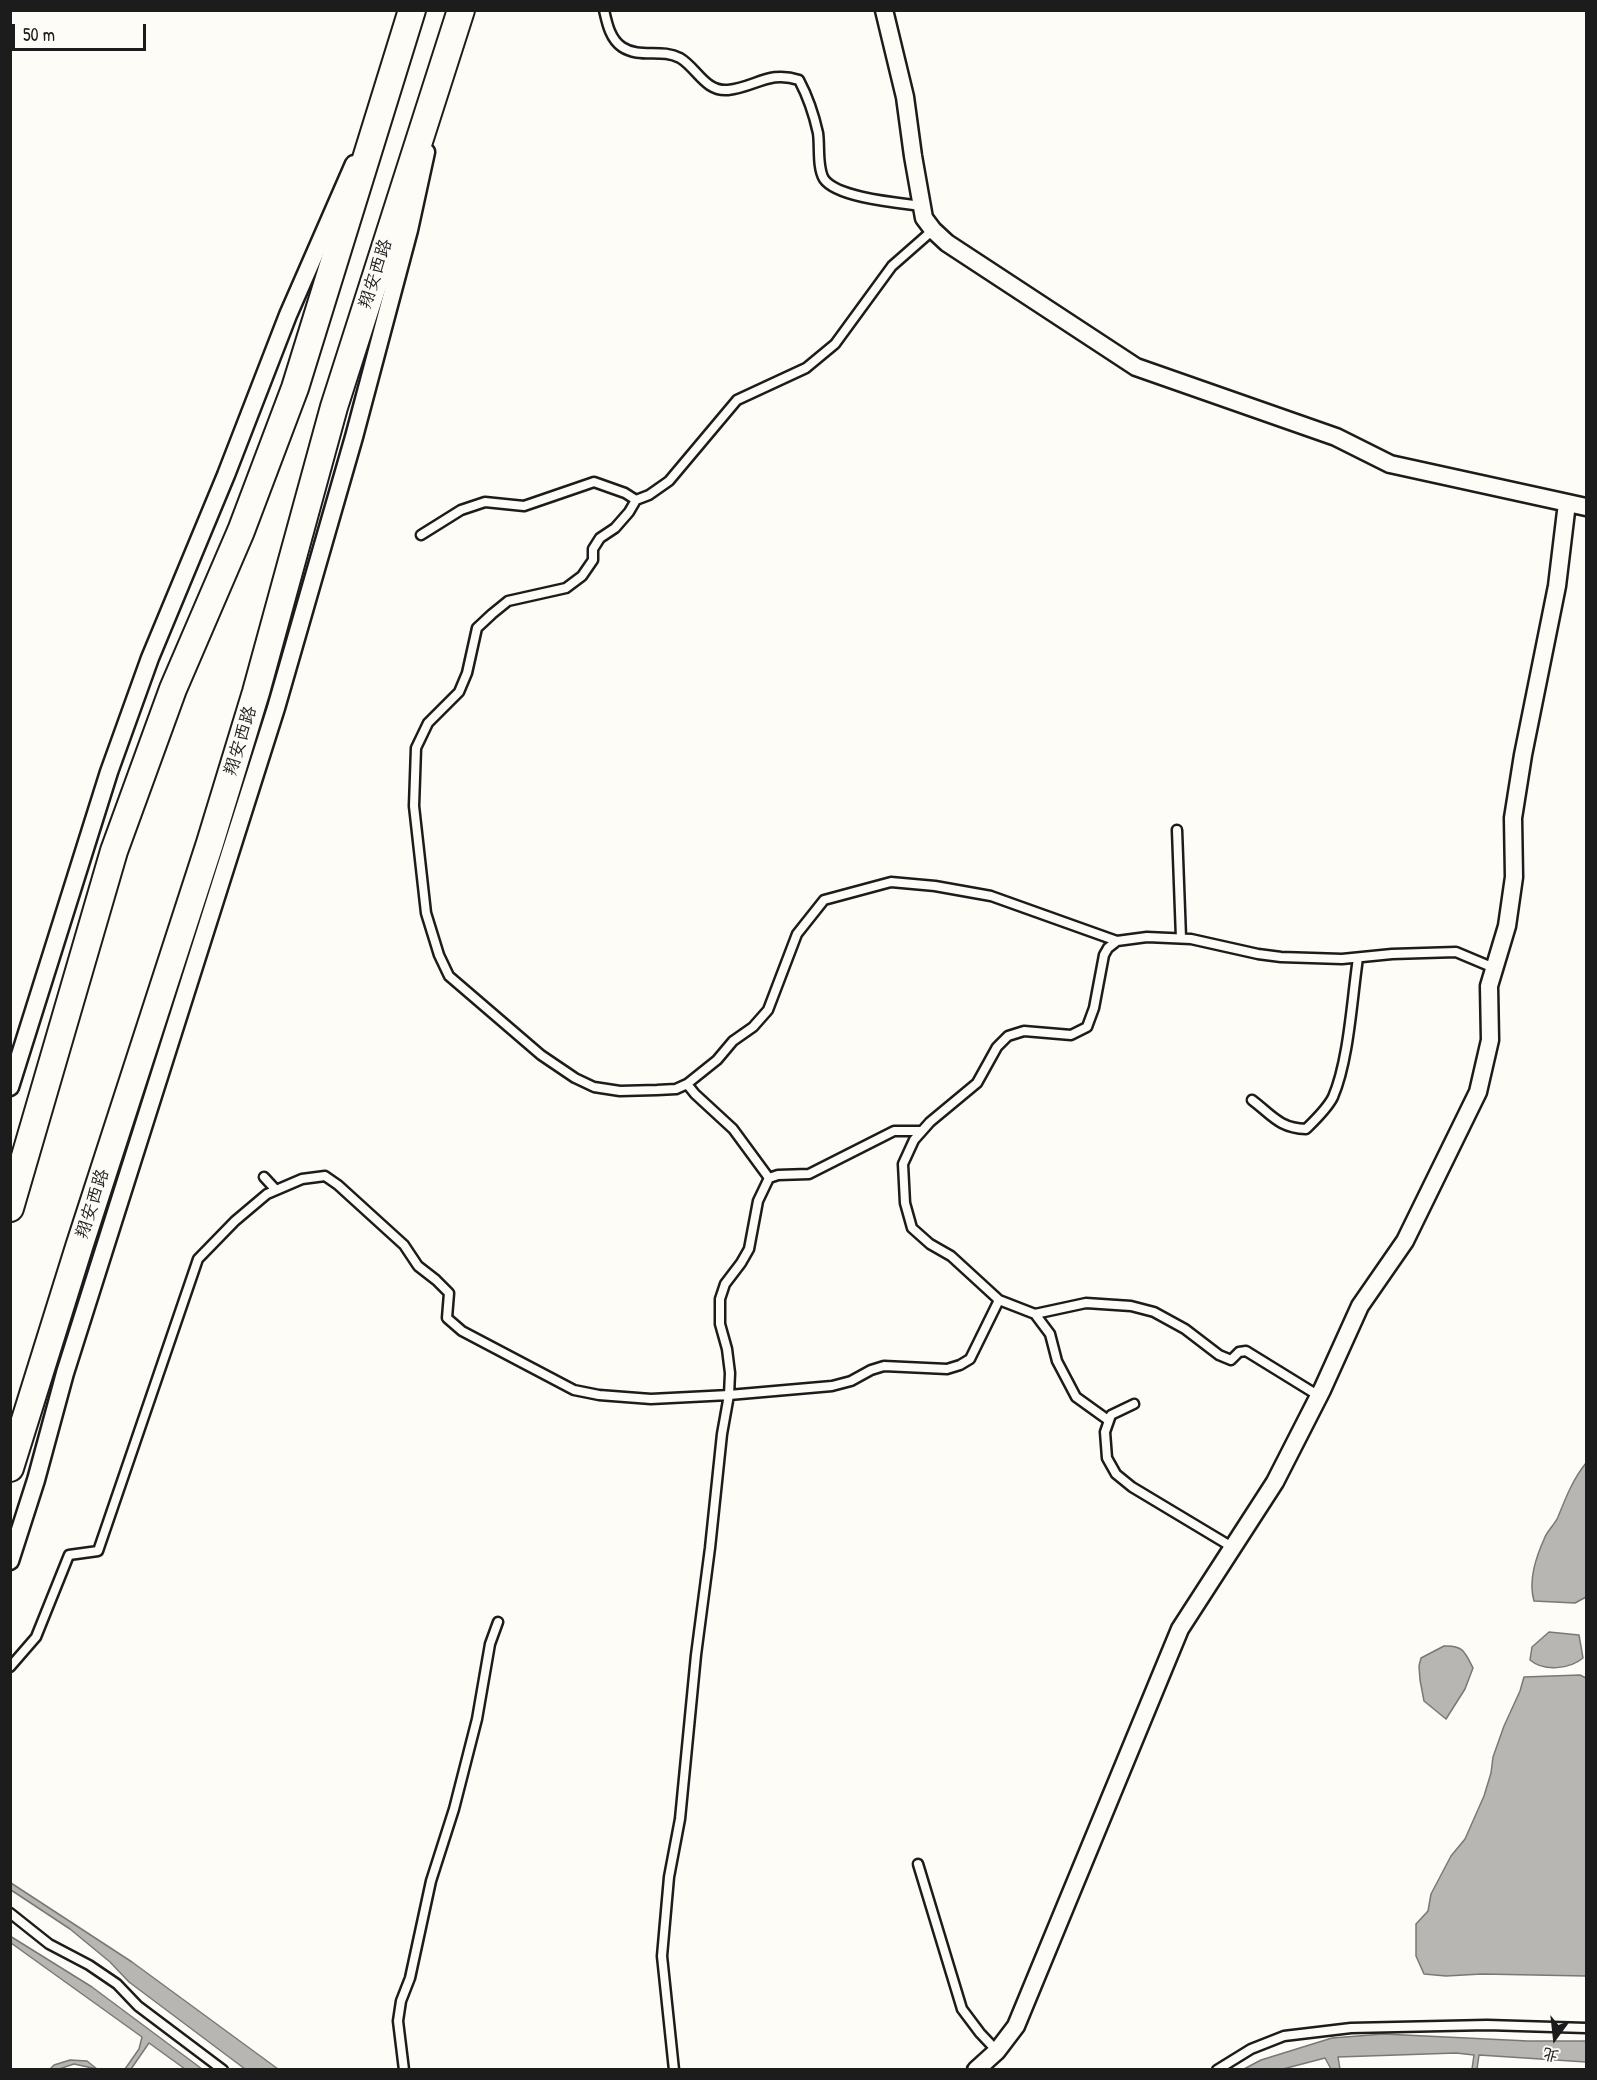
<!DOCTYPE html>
<meta charset="utf-8">
<style>
body{margin:0}
#map{position:relative;width:1597px;height:2080px;overflow:hidden;background:#fdfcf7;font-family:"Patrick Hand","LXGW WenKai TC",sans-serif}
canvas{display:block}
.frame{position:absolute;inset:0;border:12px solid #1c1c1c;pointer-events:none}
.north{position:absolute;left:1525px;top:2008px;width:60px;height:60px;-webkit-text-stroke:4px #fdfcf7;paint-order:stroke;rotate:195deg;font-size:16px;font-weight:700;line-height:24px;text-align:center;color:#1c1c1c}
.north::after{content:'';display:block;margin:auto;width:21px;height:27px;background:#1c1c1c;clip-path:polygon(50% 0,100% 100%,50% 72%,0 100%)}
.scale{position:absolute;left:12px;top:24px;width:134px;height:27px;box-sizing:border-box;border:3px solid #1c1c1c;border-top:0;padding-left:8px;font-size:18px;line-height:21px;white-space:nowrap;color:#1c1c1c;-webkit-text-stroke:4px #fdfcf7;paint-order:stroke}
</style>
<div id="map">
<canvas width="1597" height="2080"></canvas>
<div class="frame"></div>
<div class="north">北</div>
<div class="scale">50 m</div>
</div>
<script>
const ctx = document.querySelector('canvas').getContext('2d');
ctx.lineJoin = 'round';
function paint(path, color) { ctx.fillStyle = color; ctx.fill(path, 'evenodd'); }
function stroke(path, color, width, dash) { ctx.strokeStyle = color; ctx.lineWidth = width; ctx.lineCap = dash ? 'butt' : 'round'; ctx.setLineDash(dash || []); ctx.stroke(path); }
function drawText(font, color, halo, rows, align = 'center') {
  ctx.font = font + ' "Patrick Hand","LXGW WenKai TC",sans-serif'; ctx.lineWidth = 5; ctx.setLineDash([]); ctx.textBaseline = 'middle'; ctx.strokeStyle = halo; ctx.fillStyle = color; for (const [text, x, y, turn = 0] of rows) {
    ctx.save(); ctx.translate(x, y); ctx.rotate((+turn || 0) * Math.PI / 180); ctx.textAlign = isNaN(turn) ? turn : align; if (halo) ctx.strokeText(text, 0, 0); ctx.fillText(text, 0, 0); ctx.restore();
  }
}
const water = new Path2D(`
 M1586,1463V1597L1575,1603L1534,1601C1528,1580 1536,1557 1545,1537C1548,1530 1555,1524 1558,1517C1566,1497 1573,1479 1586,1463Z
 M1549,1632L1579,1635L1583,1658C1570,1669 1544,1672 1530,1660L1532,1647Z
 M1444,1646C1463,1645 1465,1652 1473,1668L1465,1689L1446,1719L1424,1701L1420,1680L1419,1666L1421,1658Z
 M1580,1675L1586,1678V1976L1482,1974L1446,1976L1424,1974L1416,1956V1924L1428,1911L1431,1894L1451,1856L1465,1839L1484,1796L1491,1773L1493,1757L1504,1726L1520,1691L1524,1677Z
 M11,1883L132,1962L278,2069H245L129,1982L110,1962L70,1929L11,1890Z
 M10,1936L92,1987L202,2069H185L149,2043L131,2069H125L139,2049L142,2037L11,1943Z
 M1384,2034L1528,2041H1586V2062L1479,2055L1477,2069H1472L1474,2055L1456,2053L1338,2057L1340,2069H1331L1325,2058L1283,2069H1244L1261,2060L1332,2038Z
 M70,2060L87,2061L97,2069L74,2064L59,2069H50L54,2065Z`);
paint(water, '#b7b6b2');
stroke(water, '#797876', 1.5);
const service = new Path2D(`
 M604,10C607,23 610,39 622,47C640,59 661,48 680,58C697,68 705,92 728,90C756,87 769,70 799,80C808,97 814,115 818,133C820,147 817,167 824,179C837,198 900,203 922,206
 M636,500L629,512L615,528L600,538L593,549V560L582,576L566,588L508,601L492,614L477,628L467,673L459,692L428,723L416,748L414,806L426,913L439,955L449,976L541,1055L575,1078L594,1087L620,1091L657,1090L676,1089L687,1084L717,1060L733,1041L753,1027L768,1010L797,934L824,900L891,882L935,886L991,896L1117,941
 M421,535L461,510L485,502L524,506L594,482L625,493L636,500L649,495L669,481L737,400L806,368L835,344L892,266L933,230
 M1177,830L1181,938
 M687,1084L695,1094L733,1129L769,1178
 M1252,1100C1272,1115 1279,1128 1306,1129C1315,1120 1327,1109 1333,1097C1349,1060 1352,998 1358,958
 M264,1177L276,1190
 M1035,1314L1086,1303L1131,1306L1154,1312L1185,1329L1219,1355L1231,1360L1239,1352L1246,1351L1319,1396
 M1134,1404L1111,1415L1105,1432L1107,1458L1116,1474L1132,1487L1232,1547
 M1108,1420L1076,1397L1057,1361L1050,1334L1035,1314L999,1300L951,1256L930,1244L912,1228L905,1203L903,1164L914,1140L930,1122L977,1083L997,1047L1008,1036L1024,1031L1071,1035L1087,1027L1094,1008L1104,955L1108,948L1117,941L1147,937L1191,939L1258,954L1281,957L1342,959L1392,954L1456,952L1494,968
 M10,1667L36,1637L69,1555L98,1551L198,1259L235,1221L267,1194L302,1179L325,1176L338,1185L404,1245L418,1266L436,1280L449,1293L447,1318L462,1331L574,1390L599,1395L651,1399L729,1395L832,1386L851,1381L871,1370L884,1366L947,1369L960,1365L970,1359L999,1300
 M918,1864L962,2009L980,2033L997,2051
 M10,1913L49,1944L89,1965L117,1984L138,2006L223,2070
 M404,2070L398,2021L401,2001L410,1978L431,1881L454,1809L477,1719L490,1644L498,1622
 M674,2070L662,1956L669,1877L680,1819L696,1655L710,1548L722,1434L729,1395L730,1373L727,1349L720,1324V1299L725,1284L741,1263L749,1249L758,1201L769,1178L778,1175L809,1174L894,1131H921
 M1217,2070L1251,2049L1284,2036L1351,2028L1487,2025L1586,2028`);
const minor = new Path2D(`
 M884,10L905,97L913,156L924,218L933,230L947,243L1136,367L1336,437L1390,464L1586,507
 M10,1087L109,772L150,658L226,475L288,315L354,164
 M10,1561L36,1480L65,1373L276,708L354,437L409,230L426,152
 M976,2070L997,2051L1016,2026L1180,1629L1275,1482L1322,1390L1360,1306L1405,1241L1478,1092L1490,1040L1489,986L1507,926L1514,877L1513,818L1523,755L1557,586L1567,503`);
const primary = new Path2D(`
 M10,1208L114,851L173,689L241,531L295,388L412,10
 M10,1468L79,1247L210,843L256,692L334,407L461,10`);
stroke(service, '#1c1c1c', 13);
stroke(minor, '#1c1c1c', 21);
stroke(primary, '#1c1c1c', 30);
stroke(service, '#fdfcf7', 8);
stroke(minor, '#fdfcf7', 16);
stroke(primary, '#fdfcf7', 26);
drawText('18px', '#1c1c1c', '#fdfcf7', [
 ["翔安西路",376,274,-72],
 ["翔安西路",241,741,-73],
 ["翔安西路",93,1204,-72]
]);
</script>
